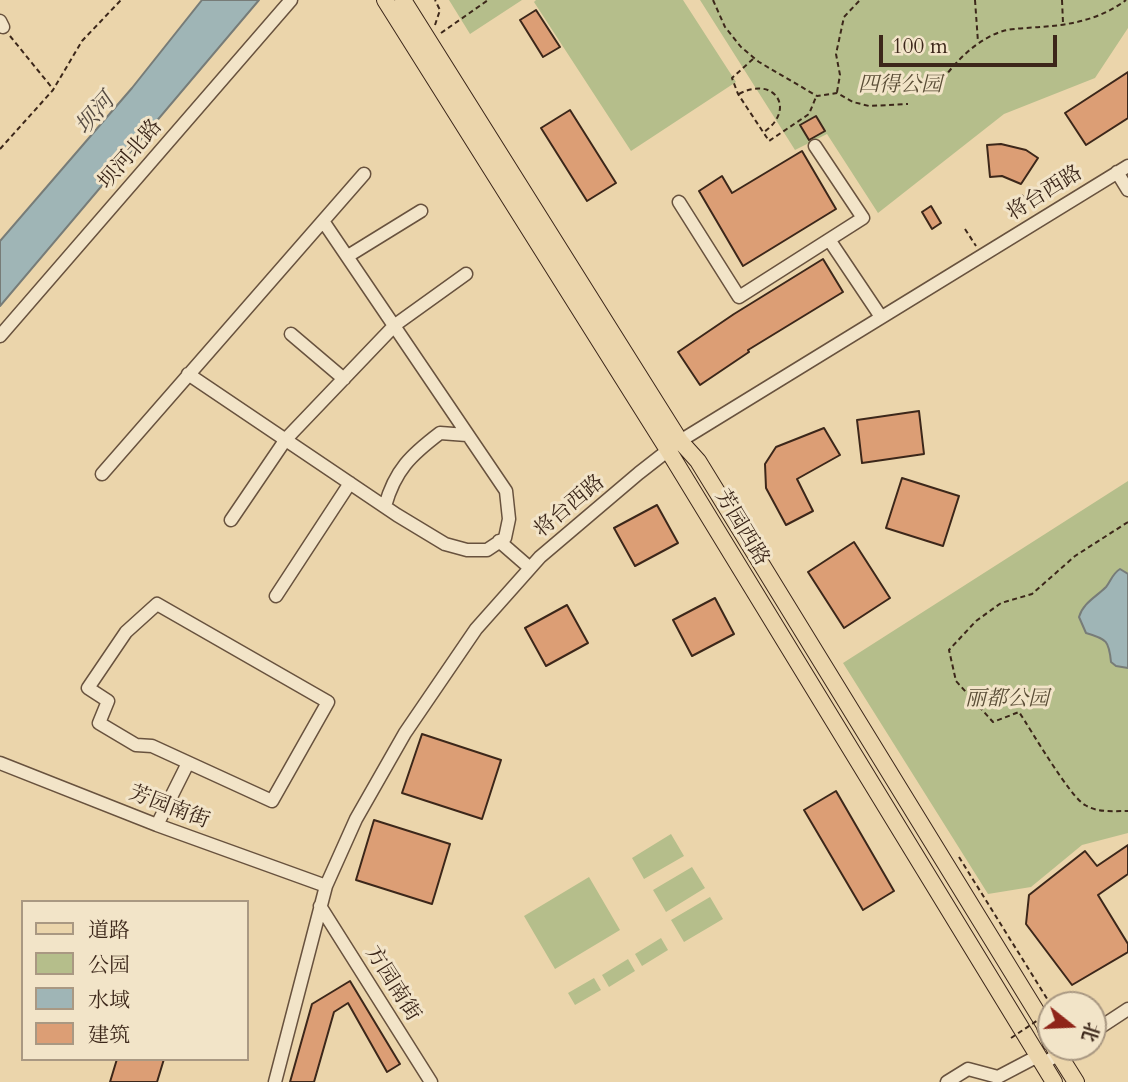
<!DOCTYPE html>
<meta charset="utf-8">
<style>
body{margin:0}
#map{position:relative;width:1128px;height:1082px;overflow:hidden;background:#ebd5ab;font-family:Cardo,"Noto Serif SC",serif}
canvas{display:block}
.legend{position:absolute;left:21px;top:900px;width:228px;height:161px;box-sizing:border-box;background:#f2e4c8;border:2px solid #a99882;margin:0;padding:9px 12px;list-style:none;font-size:21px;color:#3c271a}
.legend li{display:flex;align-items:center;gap:14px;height:35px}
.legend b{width:35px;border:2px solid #a99882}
.north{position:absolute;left:1037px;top:991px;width:70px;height:70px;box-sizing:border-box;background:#f2e4c8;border:2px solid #a99882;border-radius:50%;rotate:108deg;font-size:19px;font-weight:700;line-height:28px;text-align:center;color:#3c271a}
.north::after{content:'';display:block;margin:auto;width:24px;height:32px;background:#8f2418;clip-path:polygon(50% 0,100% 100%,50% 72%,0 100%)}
.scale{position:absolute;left:879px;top:35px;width:178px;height:32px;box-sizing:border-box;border:4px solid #3c271a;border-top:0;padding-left:9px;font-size:21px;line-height:24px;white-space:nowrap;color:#3c271a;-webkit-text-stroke:5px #f2e4c8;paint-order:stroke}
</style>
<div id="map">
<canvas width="1128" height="1082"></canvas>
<ul class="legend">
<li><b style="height:9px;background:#ebd5ab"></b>道路</li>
<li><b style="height:19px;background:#b5be8b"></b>公园</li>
<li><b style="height:19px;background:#9fb5b6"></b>水域</li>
<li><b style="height:19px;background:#dc9e75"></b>建筑</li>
</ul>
<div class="north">北</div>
<div class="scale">100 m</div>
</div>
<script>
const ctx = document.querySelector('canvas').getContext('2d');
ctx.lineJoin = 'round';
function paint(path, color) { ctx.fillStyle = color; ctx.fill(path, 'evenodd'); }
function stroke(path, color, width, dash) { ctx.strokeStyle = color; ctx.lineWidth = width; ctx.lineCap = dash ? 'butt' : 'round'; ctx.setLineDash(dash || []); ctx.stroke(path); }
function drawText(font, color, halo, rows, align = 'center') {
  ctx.font = font + ' Cardo,"Noto Serif SC",serif'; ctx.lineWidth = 6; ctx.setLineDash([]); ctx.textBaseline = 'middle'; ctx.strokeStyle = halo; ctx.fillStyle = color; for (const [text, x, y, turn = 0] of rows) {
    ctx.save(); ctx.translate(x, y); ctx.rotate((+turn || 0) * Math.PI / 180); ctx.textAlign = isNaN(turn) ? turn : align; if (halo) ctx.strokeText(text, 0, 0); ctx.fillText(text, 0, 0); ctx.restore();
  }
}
paint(new Path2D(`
 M449,0H522L470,34Z
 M536,0H683L736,82L631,151L534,2Z
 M700,0H1128V28L1095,78L1004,114L878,213L827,134L795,150Z
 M1128,481V833L1082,845L1031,887L988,894L843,663Z
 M671,834L684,856L644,879L632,858Z
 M692,867L705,888L666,912L653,890Z
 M589,877L620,930L555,969L524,916Z
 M710,897L723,919L684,942L671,920Z
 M661,938L668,950L642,966L635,954Z
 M628,959L635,971L609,987L602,975Z
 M594,978L601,990L575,1005L568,993Z`), '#b5be8b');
const water = new Path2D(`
 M202,0H259L0,306V241L132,88Z
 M1120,569L1128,574V668L1116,666L1111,662C1109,641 1107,639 1086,633L1079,617C1083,603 1096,597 1106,587C1111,581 1112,574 1120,569Z`);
paint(water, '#9fb5b6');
stroke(water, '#777c78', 2);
const building = new Path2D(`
 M536,10L560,47L543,57L520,20Z
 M1128,72V118L1086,145L1065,113Z
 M570,110L616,183L587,201L541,128Z
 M816,116L825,131L809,140L800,125Z
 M1001,144L1026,150L1038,158L1021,184L1002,176L990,177L987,145Z
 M802,151L836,209L743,266L699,191L722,176L732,193Z
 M931,206L941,223L932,229L922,212Z
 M823,259L843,292L748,350L749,352L700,385L678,352L734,314Z
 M919,411L924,454L862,463L857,420Z
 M824,428L840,455L797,479L813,511L786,525L766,488L765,464L776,447Z
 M902,478L959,496L943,546L886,528Z
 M657,505L678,543L635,566L614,528Z
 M854,542L890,598L844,628L808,572Z
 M715,598L734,634L692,656L673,620Z
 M567,605L588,643L546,666L525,628Z
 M422,734L501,760L482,819L402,793Z
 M836,791L894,891L863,910L804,810Z
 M374,820L450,844L432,904L356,880Z
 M1128,845V874L1098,895L1128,944V952L1072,985L1026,924L1029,895L1085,851L1097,866Z
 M350,981L400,1064L387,1072L348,1003L334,1012L314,1082H290L312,1004Z
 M117,1059H164L157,1082H110Z`);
paint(building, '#dc9e75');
stroke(building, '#3c271a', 2);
const minor = new Path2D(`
 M0,21L3,27
 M1117,172L1128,190
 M679,202L739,297L863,218L815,146
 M830,241L881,317
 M348,256L421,211
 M291,334L344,379
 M0,336L291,0
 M188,374L397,515L445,544L467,550H487L505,538L509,519L506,491L323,221
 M102,474L364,174
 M385,506C395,470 411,455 440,433L467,435
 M231,520L286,439L395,325L466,274
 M499,541L530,568
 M276,596L350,483
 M157,604L328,702L272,801L152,746L136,745L99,723L108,701L88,688L126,632Z
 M0,763L157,825L326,886
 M157,825L188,763
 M320,906L431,1082
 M1093,1032L1128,1009
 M1043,1064L1069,1047
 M275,1082L326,886L356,819L405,733L476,629L540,557L639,473L680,441L1128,166
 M947,1082L968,1069L998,1077L1038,1056`);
const major = new Path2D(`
 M385,0L668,450L1054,1082
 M403,0L680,441L698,461L1044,1024L1051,1043
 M1054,1047L1076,1082`);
stroke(minor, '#68523e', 15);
stroke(major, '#3c271a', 18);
stroke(new Path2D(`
 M713,0L725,27L741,47L759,62L817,96L837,93L853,102L869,106L908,104
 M975,0L978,42
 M1062,0L1063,23
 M435,25L440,10L435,0
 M441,33L488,0
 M10,36L53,89
 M753,59L732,78L738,94L769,141L809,114L816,97
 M938,86C954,63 975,40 1003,31C1014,28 1029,28 1040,27C1071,25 1101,19 1126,0
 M837,92L840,75L836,54L844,17L860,0
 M739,94C774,75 797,109 764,132
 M0,149L53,90L82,41L121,0
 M1022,195L1032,208
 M965,229L976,246
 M1128,522L1075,556L1032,594L1001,603L976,621L949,650L956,681L993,722L1019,712C1031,730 1070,797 1085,805C1098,813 1114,811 1128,811
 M959,857L1051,1005`), '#3c271a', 2, [5, 3.5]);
stroke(minor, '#f2e4c8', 12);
stroke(major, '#ebd5ab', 16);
stroke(new Path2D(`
 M1011,1038L1050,1012`), '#3c271a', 2, [5, 3.5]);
drawText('italic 21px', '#5a4d36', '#f2e4c8', [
 ["四得公园",900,86],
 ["丽都公园",1007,700]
]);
drawText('21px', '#3c271a', '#f2e4c8', [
 ["坝河北路",131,155,-49],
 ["将台西路",1045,194,-32],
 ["将台西路",570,507,-40],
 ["芳园西路",741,528,59],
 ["芳园南街",169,808,21],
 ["方园南街",392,984,58]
]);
drawText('italic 23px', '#554a41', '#f2e4c8', [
 ["坝河",96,115,-49]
]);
</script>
